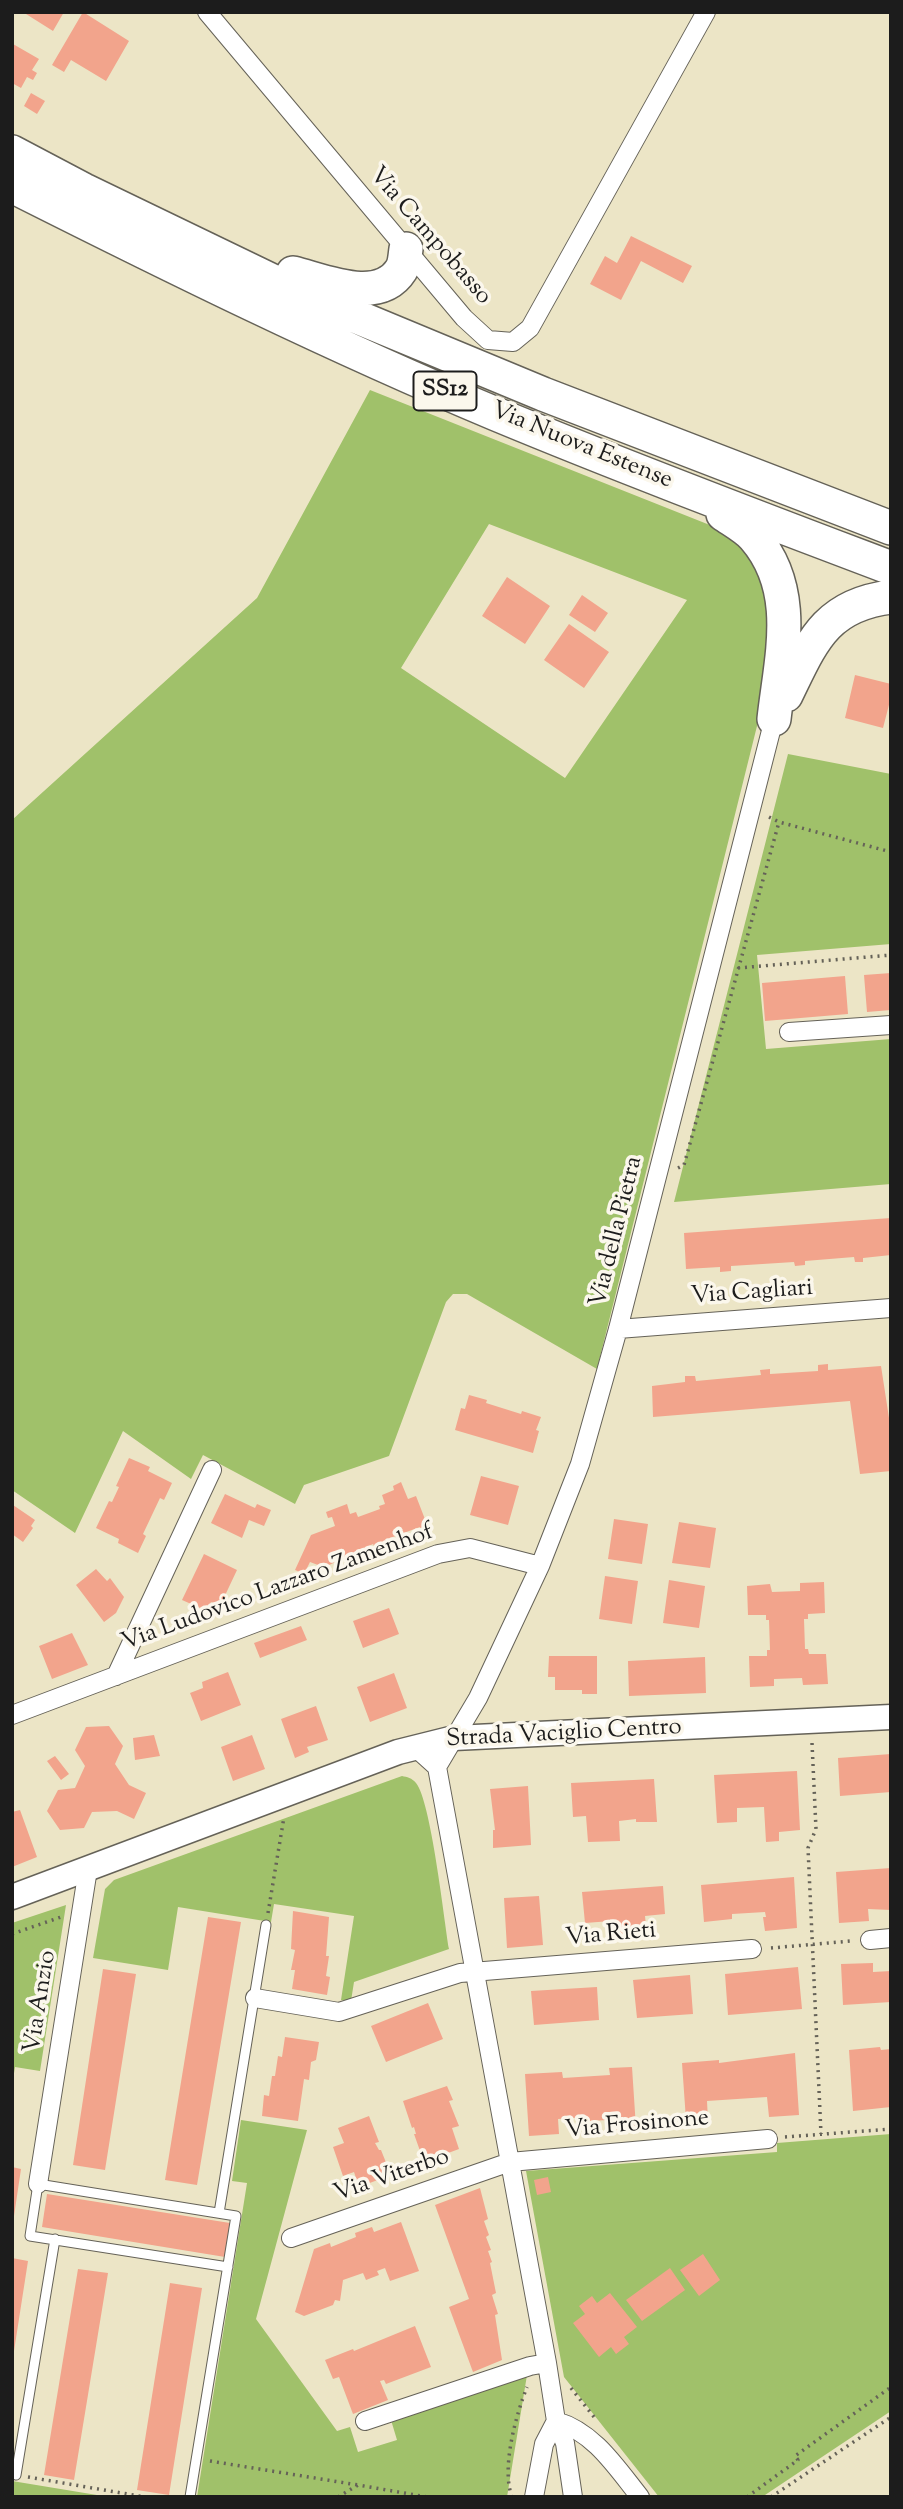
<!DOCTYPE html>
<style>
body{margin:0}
#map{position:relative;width:903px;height:2509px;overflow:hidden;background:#ece5c6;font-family:"Sorts Mill Goudy",serif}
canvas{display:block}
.frame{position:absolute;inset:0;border:14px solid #1c1c1c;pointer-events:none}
</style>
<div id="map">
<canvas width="903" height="2509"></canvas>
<div class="frame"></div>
</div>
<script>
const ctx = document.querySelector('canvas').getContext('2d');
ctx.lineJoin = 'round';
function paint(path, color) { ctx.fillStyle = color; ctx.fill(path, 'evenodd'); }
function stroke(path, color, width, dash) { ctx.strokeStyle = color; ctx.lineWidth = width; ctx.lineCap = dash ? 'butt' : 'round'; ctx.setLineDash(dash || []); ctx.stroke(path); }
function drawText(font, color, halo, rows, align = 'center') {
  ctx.font = font + ' "Sorts Mill Goudy",serif'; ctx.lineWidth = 7; ctx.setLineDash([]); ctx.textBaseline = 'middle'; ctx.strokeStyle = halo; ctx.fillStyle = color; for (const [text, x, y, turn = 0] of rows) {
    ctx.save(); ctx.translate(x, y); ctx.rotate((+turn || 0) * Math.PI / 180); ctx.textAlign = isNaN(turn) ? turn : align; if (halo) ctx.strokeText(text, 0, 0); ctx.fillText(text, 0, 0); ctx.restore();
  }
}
paint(new Path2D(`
 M370,390L745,539L764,568L774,621L757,726L597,1369L467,1294H453L446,1302L389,1456L304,1485L295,1504L203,1455L191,1479L123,1431L75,1533L12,1490V820L257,598ZM489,524L687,600L565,778L401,668Z
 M788,754L891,774V944L757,955L766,1049L891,1039V1184L674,1202Z
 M402,1776C407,1777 412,1778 416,1783C431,1801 444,1919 449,1949L354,1982L351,2001L341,2000L354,1916L274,1904L271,1922L178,1907L168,1970L93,1958L105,1889L114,1880Z
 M66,1905L40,2071L15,2067L12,2086V1923Z
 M241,2120L307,2130L256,2319L337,2431L350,2427L358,2452L397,2440L391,2420L527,2375L507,2497H197L247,2183L232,2181Z
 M891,2134V2411L762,2497H659L564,2377L526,2171L777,2152V2143Z
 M12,2481L109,2497H12Z`), '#a0c16a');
paint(new Path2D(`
 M27,12H64L53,31L26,14Z
 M83,12L129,41L106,81L71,60L64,72L52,65Z
 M13,44L39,59L32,70L37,73L33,80L27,77L21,88L12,83Z
 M31,93L45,101L37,114L24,106Z
 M631,236L692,266L683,283L641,261L621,300L590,284L605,256L617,263Z
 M507,577L550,606L525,644L482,616Z
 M582,595L608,613L595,632L569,615Z
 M569,624L609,652L584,688L544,660Z
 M855,675L891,684V697L883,728L845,718Z
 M891,973V1010L867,1012L864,975Z
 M845,976L848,1014L765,1021L762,983Z
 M891,1218V1255L863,1258V1262H855L854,1257L805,1261V1265L795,1266L794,1262L731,1266V1271L720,1272V1267L686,1269L684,1233Z
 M828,1364V1370L881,1366L891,1431V1471L860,1474L850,1401L653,1417L652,1386L685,1382V1376H695L696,1381L761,1375L760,1370L770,1369V1374L818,1371V1365Z
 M469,1395L487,1400L486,1403L521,1414L522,1411L541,1417L536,1430L539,1431L533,1453L455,1430L461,1408L465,1409Z
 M129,1458L150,1467L148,1471L172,1483L164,1500L160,1498L143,1534L146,1536L138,1553L118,1543L119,1539L96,1528L109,1501L112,1502L119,1487L116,1486Z
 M481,1476L519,1486L508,1525L470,1515Z
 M401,1482L408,1499L416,1496L428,1527L422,1530L420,1527L390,1538V1541L375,1548L373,1544L325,1567L324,1563L318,1565L310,1562L304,1574L295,1570L311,1535L335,1526L332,1517L328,1518L326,1512L347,1504L350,1514L356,1512L358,1517L380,1509L379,1506L385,1504L382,1495L394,1490L393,1486Z
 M225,1494L255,1508L257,1504L271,1510L264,1526L249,1520L242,1538L211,1523Z
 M13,1505L35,1520L31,1526L33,1528L23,1542L12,1534Z
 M614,1519L648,1524L642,1564L608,1559Z
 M679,1522L716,1528L710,1568L672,1563Z
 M204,1554L237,1570L220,1606L211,1602L207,1611L182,1600Z
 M96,1569L107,1581L110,1578L124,1597L116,1613L104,1622L76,1585Z
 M605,1576L638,1581L632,1624L599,1619Z
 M669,1580L705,1586L699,1628L663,1623Z
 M824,1582L825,1613L808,1614V1619H804L805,1649H808L809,1654H826L828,1684L803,1685L802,1678L774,1679V1686L750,1687L749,1656H767V1650H770L769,1620H766V1615H748L747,1586L770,1584L772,1592L800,1591V1583Z
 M389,1608L399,1634L363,1648L353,1621Z
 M301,1626L307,1640L260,1658L254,1643Z
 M72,1633L88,1665L52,1679L39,1646Z
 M549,1656H597V1694H582V1690H555V1677H548Z
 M705,1657L706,1693L629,1696L628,1661Z
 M228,1672L241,1705L201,1721L190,1693L203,1688L202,1682Z
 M394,1673L407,1708L370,1722L357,1687Z
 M316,1706L328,1740L307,1747L309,1752L295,1758L281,1719Z
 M109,1726L123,1746L115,1764L129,1785L146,1793L134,1819L117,1811L92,1812L84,1828L60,1830L47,1811L58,1790L75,1788L85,1766L75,1750L86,1727Z
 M154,1735L160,1756L135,1760L133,1738Z
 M252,1735L265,1769L233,1781L221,1747Z
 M891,1754V1792L840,1796L838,1758Z
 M55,1756L69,1774L61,1780L47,1761Z
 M797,1771L800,1830L779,1832V1841L766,1842L764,1807L737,1808V1822L717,1823L714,1775Z
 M654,1779L657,1822H636V1819L619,1821L620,1841L588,1842L586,1816L573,1817L571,1783Z
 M528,1786L531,1845L493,1848V1830H495L490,1789Z
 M20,1810L37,1857L12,1867V1812Z
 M891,1868V1910L868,1909L869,1921L839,1923L836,1872Z
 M794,1877L797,1928L765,1931L763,1917H766L765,1912L732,1914V1919L704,1922L701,1885Z
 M663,1886L665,1914L645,1916L647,1936L613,1940L611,1921L585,1923L582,1892Z
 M539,1896L543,1945L507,1948L504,1898Z
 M293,1911L329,1917L326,1956H329L326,1976L330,1977L327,1995L292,1989L295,1970H291L295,1950L291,1949Z
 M208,1917L241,1922L197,2185L165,2180Z
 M873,1963V1972L891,1971V2002L843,2005L841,1964Z
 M798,1967L802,2009L728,2015L725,1974Z
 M103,1969L136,1974L105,2170L73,2165Z
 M690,1975L693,2014L637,2018L633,1980Z
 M597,1987L599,2020L534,2025L531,1991Z
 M428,2003L443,2039L386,2062L371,2026Z
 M285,2037L319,2042L316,2060L311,2062L309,2080L304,2079L298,2121L262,2116L264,2095L269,2096L272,2076H275L278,2056L282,2057Z
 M880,2047L881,2050L891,2049V2107L853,2111L849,2050Z
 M795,2053L799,2115L769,2117L767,2097L707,2101L708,2121L686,2120L682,2063L719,2060V2063Z
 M632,2067L636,2128L608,2130V2120L588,2121V2117L558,2119L559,2134L529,2136L525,2074L562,2072L563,2078L610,2075L609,2068Z
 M447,2086L453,2100L449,2101L459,2126L452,2128L459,2149L424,2162L414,2134H416L414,2127L412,2128L403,2101Z
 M369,2116L379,2142L375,2143L379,2150H381L391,2175L359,2187L354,2172L343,2176L333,2147L344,2143L338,2128Z
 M12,2167L21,2169L14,2216L12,2215Z
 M548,2177L551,2192L537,2195L534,2180Z
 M480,2188L488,2219L484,2221L489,2235L486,2237L491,2250L488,2251L492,2262L490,2263L496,2293L492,2295L498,2314L495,2315L502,2360L473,2372L449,2307L469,2299L435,2205Z
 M47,2194L230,2223L225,2257L42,2227Z
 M401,2222L419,2271L390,2281L385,2268L377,2271L379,2275L366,2280L363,2273L343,2280L340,2301L335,2300L333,2305L304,2316L295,2312L314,2249L330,2243L331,2247L356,2237L355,2233L372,2227L374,2232Z
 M703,2254L720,2280L699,2296L680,2270Z
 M12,2258L28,2261L14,2351H12Z
 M670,2268L685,2290L642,2321L626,2300Z
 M78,2269L108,2273L74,2480L44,2475Z
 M170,2283L202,2288L169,2495L137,2490Z
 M610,2293L637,2327L624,2337L629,2344L616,2354L611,2347L599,2357L573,2323L585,2314L579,2306L592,2296L597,2303Z
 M415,2326L431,2367L386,2384L384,2380L380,2381L388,2400L353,2414L339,2377L333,2379L325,2360L353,2349L354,2351Z`), '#f2a48c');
const lane = new Path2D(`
 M219,2213L266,1925
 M16,2475L55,2239
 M190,2497L236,2216L38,2184L30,2236L228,2267`);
const street = new Path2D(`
 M207,12L464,318L488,340L513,342L530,328L706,12
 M789,1032L891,1025
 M618,1329L891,1308
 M116,1676L212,1470
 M12,1715L438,1554L470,1548L540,1566
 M416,1748L437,1767L547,2363L556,2421L565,2443L573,2497
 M437,1767L478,1698L540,1566L580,1464L618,1329L774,719
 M870,1940L891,1938
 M255,1998L339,2012L460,1973L752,1949
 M38,2184L88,1869
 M291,2238L510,2162L768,2139
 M365,2421L530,2366L547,2363
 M556,2421C594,2432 616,2467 640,2497
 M534,2497L544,2444L556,2421`);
const secondary = new Path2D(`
 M12,1897L398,1752L454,1738L891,1717`);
const highway = new Path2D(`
 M12,152L84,190L285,287L543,394L891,528
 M12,186C171,266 331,345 496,414C626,468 759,518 891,568
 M293,273C325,281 379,305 401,270C405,264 405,255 406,249
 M723,514C733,521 746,528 754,537C800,590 781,656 774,719
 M786,695C812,642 825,605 891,597`);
stroke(lane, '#656258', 11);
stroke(street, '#656258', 20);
stroke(secondary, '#656258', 27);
stroke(highway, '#656258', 36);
stroke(new Path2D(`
 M769,817L779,822L891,852
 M738,968L891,955
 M678,1168L684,1165L779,822
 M812,1743L816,1829L808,1848L821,2134
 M268,1913L284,1817
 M12,1934L61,1917
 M771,1948L851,1941
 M785,2137L891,2129
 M571,2388L594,2417
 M210,2461L358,2485
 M28,2477L145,2497
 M338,2497L358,2485L427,2497
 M512,2497C501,2468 516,2415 527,2387
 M747,2497L798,2460L795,2456L891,2387
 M771,2497L891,2417`), '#656258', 3.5, [2, 5]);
stroke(lane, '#fff', 9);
stroke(street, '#fff', 18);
stroke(secondary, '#fff', 24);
stroke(highway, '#fff', 33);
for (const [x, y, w] of [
 [445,391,63]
]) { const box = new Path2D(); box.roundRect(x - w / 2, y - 19.5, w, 39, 5); ctx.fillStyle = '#fbf7ec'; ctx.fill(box); stroke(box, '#1c1c1c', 2); }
drawText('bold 23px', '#1c1c1c', null, [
 ["SS12",445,391]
]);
drawText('24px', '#1c1c1c', '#fbf7ec', [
 ["Via Campobasso",429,237,49],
 ["Via Nuova Estense",581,447,22],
 ["Via della Pietra",618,1232,-76],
 ["Via Cagliari",752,1294,-4],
 ["Via Ludovico Lazzaro Zamenhof",278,1589,-20],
 ["Strada Vaciglio Centro",564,1735,-3],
 ["Via Rieti",611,1936,-5],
 ["Via Anzio",42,2002,-81],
 ["Via Frosinone",637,2126,-5],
 ["Via Viterbo",392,2177,-19]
]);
</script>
